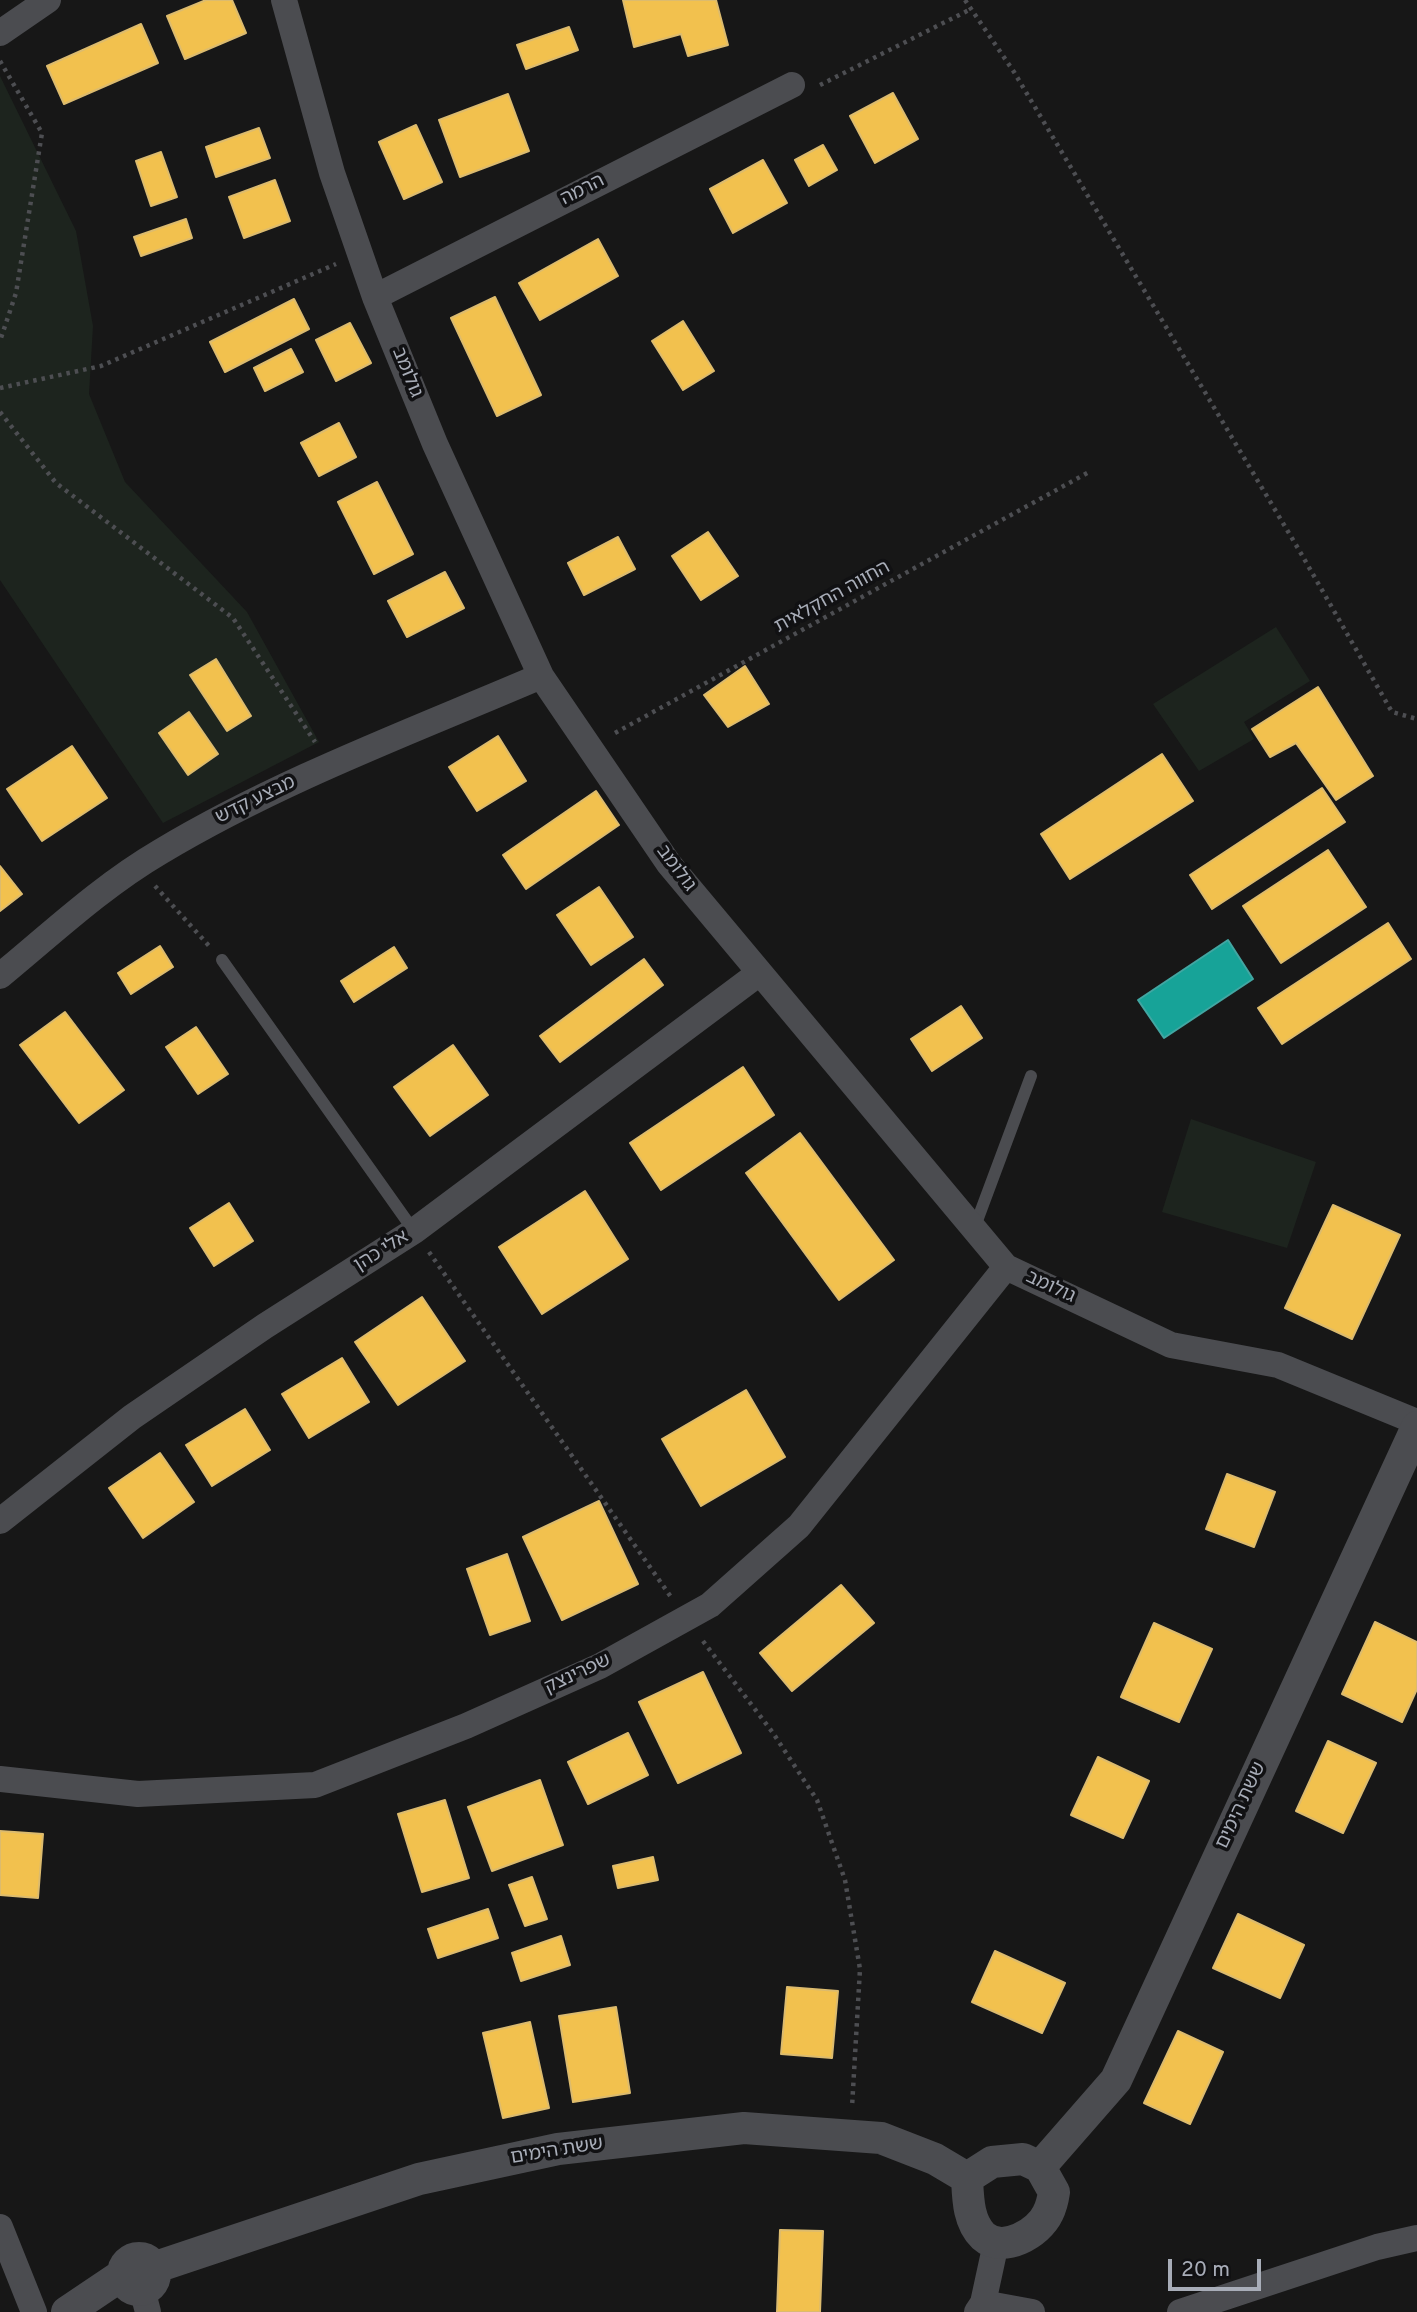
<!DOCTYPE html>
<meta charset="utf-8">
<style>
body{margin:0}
#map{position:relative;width:1417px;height:2312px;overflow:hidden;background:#171717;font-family:Overpass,sans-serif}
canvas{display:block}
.scale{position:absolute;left:1168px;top:2259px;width:93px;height:32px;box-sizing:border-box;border:4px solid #a8adb8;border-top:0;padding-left:9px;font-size:21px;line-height:24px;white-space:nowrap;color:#a8adb8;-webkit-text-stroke:5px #111113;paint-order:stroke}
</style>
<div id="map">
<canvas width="1417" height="2312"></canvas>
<div class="scale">20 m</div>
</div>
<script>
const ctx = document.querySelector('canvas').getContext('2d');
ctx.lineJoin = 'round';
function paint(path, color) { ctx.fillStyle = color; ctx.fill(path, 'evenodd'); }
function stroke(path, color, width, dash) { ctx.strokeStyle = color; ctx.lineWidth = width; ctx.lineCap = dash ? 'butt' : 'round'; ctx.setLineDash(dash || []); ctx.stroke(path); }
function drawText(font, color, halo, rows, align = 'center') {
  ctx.font = font + ' Overpass,"Noto Sans Hebrew",sans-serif'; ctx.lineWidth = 7; ctx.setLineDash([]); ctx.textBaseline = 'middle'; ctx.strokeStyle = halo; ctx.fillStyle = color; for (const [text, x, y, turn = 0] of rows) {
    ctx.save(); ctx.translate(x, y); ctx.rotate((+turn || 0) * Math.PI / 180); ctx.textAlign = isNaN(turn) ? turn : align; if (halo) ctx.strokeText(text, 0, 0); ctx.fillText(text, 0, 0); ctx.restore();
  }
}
paint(new Path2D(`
 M0,76L76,231L93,326L89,394L125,482L247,612L319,742L163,823L0,580Z
 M1276,627L1310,681L1244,722L1254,739L1199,771L1153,704Z
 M1191,1119L1316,1162L1287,1248L1162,1212Z`), '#1d241e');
const homes = new Path2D(`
 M206,0H232L246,33L185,59L167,16Z
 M623,0H716L728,45L688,56L681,34L634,47Z
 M141,24L158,63L64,104L47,66Z
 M569,27L578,50L526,69L517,45Z
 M893,93L918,139L875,163L850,116Z
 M508,94L529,151L460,177L439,120Z
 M416,125L442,182L404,199L379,142Z
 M259,128L270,158L216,177L206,147Z
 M823,145L837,170L809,186L795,160Z
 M161,152L177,197L151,206L136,161Z
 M763,160L787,203L733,233L710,189Z
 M275,180L290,221L244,238L229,197Z
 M186,219L192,238L141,256L134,237Z
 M598,239L618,276L540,320L519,283Z
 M495,297L541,395L497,416L451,318Z
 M294,299L309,329L225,372L210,342Z
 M683,321L714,371L683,390L652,341Z
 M350,323L371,363L336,381L316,340Z
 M291,349L303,372L265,391L254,368Z
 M339,423L356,457L319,476L301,443Z
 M377,482L413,554L374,574L338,502Z
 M708,532L738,576L701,600L672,556Z
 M618,537L635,569L584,595L568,563Z
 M445,572L464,608L407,637L388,601Z
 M216,659L251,716L227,731L190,675Z
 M745,666L769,704L728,727L704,695Z
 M1318,687L1373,776L1336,800L1296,743L1270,757L1252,729Z
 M189,712L218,754L188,775L159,733Z
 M498,736L526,781L477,811L449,767Z
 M72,746L107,798L42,841L7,789Z
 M1162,754L1193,801L1070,879L1041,834Z
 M1322,788L1345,822L1212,909L1190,875Z
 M596,791L619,825L526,889L503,855Z
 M1328,850L1366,907L1281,963L1243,906Z
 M0,866L22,894L0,911Z
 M599,887L633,937L591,965L557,915Z
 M1388,923L1411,959L1282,1044L1258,1008Z
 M160,946L173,967L131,994L118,973Z
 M394,947L407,968L354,1002L341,981Z
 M644,959L663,985L560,1062L540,1036Z
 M961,1006L982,1038L932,1071L911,1039Z
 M65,1012L124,1090L79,1123L20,1045Z
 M196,1027L228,1074L198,1094L166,1047Z
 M453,1045L488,1095L430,1136L394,1087Z
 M743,1067L774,1115L661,1190L630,1143Z
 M800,1133L894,1260L839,1300L746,1173Z
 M585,1191L628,1259L542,1314L499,1247Z
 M229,1203L253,1241L214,1266L190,1228Z
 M1333,1205L1400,1235L1352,1339L1285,1308Z
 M422,1297L465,1361L398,1405L355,1342Z
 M342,1358L369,1402L309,1438L282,1394Z
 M746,1390L785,1457L701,1506L662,1439Z
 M245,1409L270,1450L212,1486L186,1445Z
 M160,1453L194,1502L143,1538L109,1488Z
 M1227,1474L1275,1492L1254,1547L1206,1529Z
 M599,1501L638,1584L562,1620L523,1537Z
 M507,1554L530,1621L490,1635L467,1569Z
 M841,1585L874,1623L792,1691L760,1653Z
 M1375,1622L1417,1642V1689L1402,1722L1342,1694Z
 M1154,1623L1212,1649L1179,1722L1121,1697Z
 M703,1672L741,1753L678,1783L639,1702Z
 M628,1733L648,1775L588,1804L568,1762Z
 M1328,1741L1376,1763L1343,1833L1296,1811Z
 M1098,1757L1149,1781L1123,1838L1071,1815Z
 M540,1780L563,1845L492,1871L468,1807Z
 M445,1800L469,1878L422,1892L398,1814Z
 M0,1831L43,1834L38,1898L0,1895Z
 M653,1857L658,1880L618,1888L613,1866Z
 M532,1877L547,1919L525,1926L509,1885Z
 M488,1909L498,1938L438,1958L428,1929Z
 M1238,1914L1304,1945L1280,1998L1213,1968Z
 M561,1936L570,1965L521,1981L512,1953Z
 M995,1951L1065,1983L1042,2033L972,2002Z
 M787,1987L838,1991L832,2058L781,2054Z
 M616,2007L630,2093L573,2102L559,2016Z
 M530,2022L549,2108L503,2118L483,2033Z
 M1178,2031L1223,2052L1190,2124L1144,2103Z
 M780,2230L823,2231L820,2312H777Z`);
paint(homes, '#f2c14e');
stroke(homes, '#dcbb6e', 2);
const public = new Path2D(`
 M1228,940L1253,979L1164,1038L1138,1000Z`);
paint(public, '#17a398');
stroke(public, '#42a6a2', 2);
stroke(new Path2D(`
 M965,0L1014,72L1299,550L1392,712L1417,719
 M0,61L42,133L16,293L0,341
 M820,85L971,9
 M0,388L101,366L336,264
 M0,412L56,483L233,618L315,742
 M615,733L1089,472
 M155,886L210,947
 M429,1252L671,1597
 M703,1641L773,1733L817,1800L845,1880L860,1969L852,2107`), '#4d4e52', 4.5, [3.5, 5]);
stroke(new Path2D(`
 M222,960L414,1231
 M974,1229L1031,1076`), '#4b4c50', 12);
stroke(new Path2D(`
 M284,0L332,173L375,297L435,444L541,676L669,864L1006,1267L1171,1345L1278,1365L1417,1422
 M0,33L48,0
 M375,297L792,85
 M0,976C51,934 102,886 160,852C280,780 413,731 541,676
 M0,1521L132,1417L265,1326L414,1231L758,974
 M0,1779L138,1794L315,1785L466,1726L600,1666L710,1605L799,1526L1006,1267
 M0,2227L34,2312
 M142,2289L148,2312
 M983,2303L1032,2312
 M977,2312L983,2303L996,2243
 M1180,2312L1377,2247L1417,2238`), '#4b4c50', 26);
stroke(new Path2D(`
 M1023,2159L1040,2167L1054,2192C1053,2199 1051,2207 1048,2213C1039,2233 1003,2254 983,2236C968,2221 968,2198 967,2178L992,2162Z
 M1040,2167L1116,2080L1417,1427
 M123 2274a16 16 0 1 1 32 0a16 16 0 1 1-32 0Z
 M153,2268L419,2179L558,2149L744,2128L881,2138L935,2159L967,2178
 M67,2312L122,2275`), '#4b4c50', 32);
drawText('19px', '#a8adb8', '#111113', [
 ["הרמה",583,191,-27],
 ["גולומב",406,373,68],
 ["החווה החקלאית",833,598,-29],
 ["מבצע קדש",256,801,-26],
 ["גולומב",675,869,53],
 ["אלי כהן",382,1252,-32],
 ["גולומב",1050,1288,25],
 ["שפרינצק",578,1675,-25],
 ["ששת הימים",1242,1806,-65],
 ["ששת הימים",557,2152,-9]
]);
</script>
